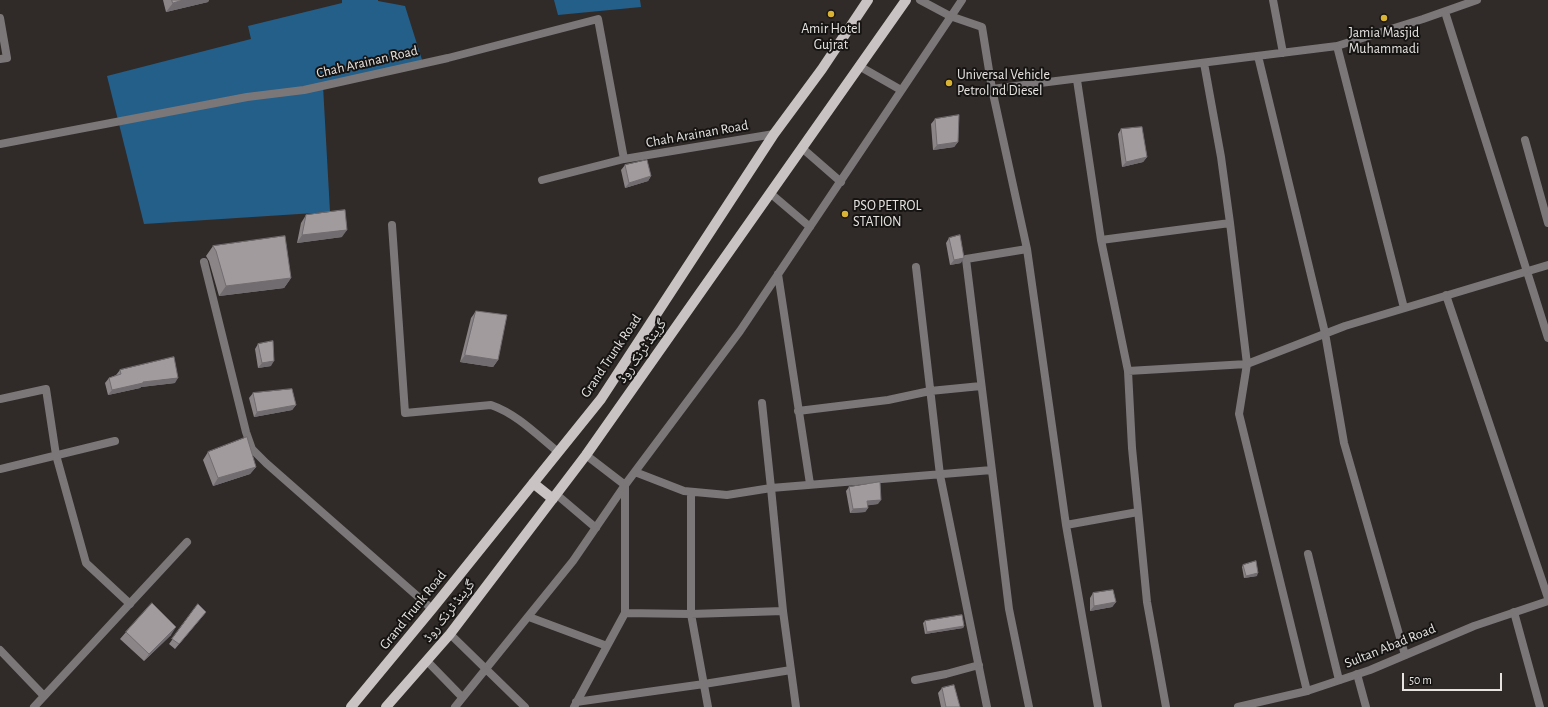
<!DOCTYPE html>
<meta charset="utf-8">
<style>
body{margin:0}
#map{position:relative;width:1548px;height:707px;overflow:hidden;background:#302b28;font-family:"Alegreya Sans",sans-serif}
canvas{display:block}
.scale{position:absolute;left:1402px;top:673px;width:100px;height:18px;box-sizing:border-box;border:2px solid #e6e3e1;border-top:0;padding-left:5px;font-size:12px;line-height:14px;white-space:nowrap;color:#e6e3e1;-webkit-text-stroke:3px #161413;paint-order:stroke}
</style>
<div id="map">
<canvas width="1548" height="707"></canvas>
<div class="scale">50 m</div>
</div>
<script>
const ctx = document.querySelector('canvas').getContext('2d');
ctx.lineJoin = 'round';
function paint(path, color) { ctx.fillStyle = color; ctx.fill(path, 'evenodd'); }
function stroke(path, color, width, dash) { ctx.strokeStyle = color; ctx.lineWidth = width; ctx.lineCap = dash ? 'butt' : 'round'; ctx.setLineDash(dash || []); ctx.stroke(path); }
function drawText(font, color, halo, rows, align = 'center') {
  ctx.font = font + ' "Alegreya Sans","Noto Naskh Arabic",sans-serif'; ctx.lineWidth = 4; ctx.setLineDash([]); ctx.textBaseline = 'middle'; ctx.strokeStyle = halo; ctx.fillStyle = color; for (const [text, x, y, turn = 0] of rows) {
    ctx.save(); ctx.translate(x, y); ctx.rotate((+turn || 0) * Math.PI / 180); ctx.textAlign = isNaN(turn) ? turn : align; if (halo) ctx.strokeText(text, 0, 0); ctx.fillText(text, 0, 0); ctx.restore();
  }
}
paint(new Path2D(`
 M342,0H378V1L405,6L423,63L323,86L330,212L144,224L107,76L251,39L248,26L342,3Z
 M554,0H640L641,7L558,15Z`), '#245f8a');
stroke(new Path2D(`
 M920,0L950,16L982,27L992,89L1337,46L1423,19L1477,0
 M1273,0L1283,53
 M1445,12L1548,338
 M0,18L7,58L0,59
 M1337,46L1404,308
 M1258,56L1325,333L1344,443L1405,655
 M1204,63L1221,157L1230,223L1247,364L1239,414L1307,691
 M859,66L901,90
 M1077,80L1101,240L1230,223
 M992,89L1027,249L966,259L1009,609L1029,707
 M1525,140L1548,223
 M0,144L247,97L304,90L448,58L598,19L624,159
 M802,148L841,182
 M542,180L624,159L774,134
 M770,193L810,227
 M392,225L405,413L491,405C517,414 537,435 558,452
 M1101,240L1128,371L1247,364L1345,326L1548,265
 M1027,249L1066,525L1098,707
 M204,262L246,432L252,449L266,463L432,609
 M916,267L940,475L987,707
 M778,274L810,484
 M1446,295L1548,598
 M1128,371L1132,448L1147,602L1166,707
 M0,399L46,389L56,455L86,563L130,604
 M762,403L771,488L992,470
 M798,411L888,400L930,391L981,386
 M0,469L115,441
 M635,472L684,491L727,495L771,488L783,611L691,614L708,707
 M556,494L596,528
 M1066,525L1138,512
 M1308,554L1339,680
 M783,611L796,707
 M1514,612L1540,707
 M625,613L691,614V492
 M529,617L607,646
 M450,634L525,707
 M0,650L44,696
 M427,661L462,697
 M1357,674L1366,707
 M915,680L946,674L979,665
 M576,702L704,684L791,670
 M34,707L187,542
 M455,707L573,561L625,485L740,331L962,0
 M574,707L625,613V485L586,455`), '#7b7778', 8);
stroke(new Path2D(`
 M1238,707L1307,691L1370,670L1474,626L1548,601`), '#7b7778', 8);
stroke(new Path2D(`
 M533,483L553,499
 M351,707L432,609L601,399L774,134L822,69L868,0
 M386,707L450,634L586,455L906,0`), '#cac3c3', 10);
paint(new Path2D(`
 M163,0H209L208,2L166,12Z
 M935,119L958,142L954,147L933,150L931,124Z
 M1121,129L1147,157L1143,162L1122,167L1118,134Z
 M625,165L651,176L648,181L625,188L621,170Z
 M306,215L342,237L297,243L301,223Z
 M949,238L961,263L950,265L946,243Z
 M213,246L291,278L284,288L219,296L209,261L206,256Z
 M476,311L498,360L493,367L460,362L471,318Z
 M258,344L271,366L258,368L255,349Z
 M120,370L175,383L141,387L140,388L108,395L105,383L109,378L116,375Z
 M253,393L296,405L292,410L254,417L249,398Z
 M208,452L256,467L250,474L213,486L203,460Z
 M849,487L878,504L867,505L868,508L865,512L850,513L846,491Z
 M1243,565L1257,576L1244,578L1242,567Z
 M1093,593L1116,602L1112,607L1090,611V598Z
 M198,604L206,612L175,649L169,644Z
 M925,621L964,626L963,628L925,634L923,623Z
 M126,632L171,635L144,661L120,639Z
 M942,688L960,707H941L938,693Z`), '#8b8588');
paint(new Path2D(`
 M183,0H209L208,2L166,12L173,3Z
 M958,142L954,147L933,150L937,145Z
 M1147,157L1143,162L1122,167L1126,162Z
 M651,176L648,181L625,188L629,183Z
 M347,230L342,237L297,243L302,235Z
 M964,258L961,263L950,265L954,260Z
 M291,278L284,288L219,296L226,286Z
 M465,355L498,360L493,367L460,362Z
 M274,361L271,366L258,368L262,363Z
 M178,378L175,383L141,387L140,388L108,395L112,390L143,382Z
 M296,405L292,410L254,417L257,412Z
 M256,467L250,474L213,486L218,478Z
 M881,500L878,504L864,506L867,501Z
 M868,508L865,512L850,513L853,509Z
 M1258,573L1257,576L1244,578L1246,576Z
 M1116,602L1112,607L1090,611L1094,606Z
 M964,626L963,628L925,634L927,632Z
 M176,627L171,635L144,661L149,654Z`), '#716c6f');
const building = new Path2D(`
 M172,0H183L173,3Z
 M959,115L958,142L937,145L935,119Z
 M1142,127L1147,157L1126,162L1121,129Z
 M647,160L651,176L629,183L625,165Z
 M345,210L347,230L302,235L306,215Z
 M960,235L964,258L954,260L949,238Z
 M285,236L291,278L226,286L216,251L213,246Z
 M476,311L507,315L498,360L465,355Z
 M273,341L274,361L262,363L258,344Z
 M174,357L178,378L143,382V383L112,390L109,378L121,374L120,370Z
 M292,389L296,405L257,412L253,393Z
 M247,437L256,467L218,478L208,452Z
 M880,482L881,500L867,501L868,508L853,509L849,487Z
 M1256,561L1258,573L1246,576L1243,565Z
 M1113,590L1116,602L1094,606L1093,593Z
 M152,603L176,627L149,654L126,632Z
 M198,604L206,612L179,644L172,639Z
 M962,615L964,626L927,632L925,621Z
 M954,685L960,707H946L942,688Z`);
paint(building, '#a29b9e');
stroke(building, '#716c6f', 1);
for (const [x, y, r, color] of [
 [831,14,4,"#d9b334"],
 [1384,18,4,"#d9b334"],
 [949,83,4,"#d9b334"],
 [845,214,4,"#d9b334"]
]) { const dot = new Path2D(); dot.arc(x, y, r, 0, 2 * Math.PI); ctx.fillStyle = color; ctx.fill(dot); stroke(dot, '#161413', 1.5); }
drawText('14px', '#e6e3e1', '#161413', [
 ["Amir Hotel",831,29],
 ["Gujrat",831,45],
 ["Jamia Masjid",1384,33],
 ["Muhammadi",1384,49],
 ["Universal Vehicle",957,75,"left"],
 ["Petrol nd Diesel",957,91,"left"],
 ["PSO PETROL",853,206,"left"],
 ["STATION",853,222,"left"]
]);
drawText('14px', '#e6e3e1', '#161413', [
 ["Chah Arainan Road",367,62,-13],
 ["Chah Arainan Road",697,134,-10],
 ["گرینڈ ٹرنک روڈ",642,351,-55],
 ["Grand Trunk Road",611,356,-56],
 ["Grand Trunk Road",413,610,-51],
 ["گرینڈ ٹرنک روڈ",449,611,-52],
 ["Sultan Abad Road",1390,646,-22]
]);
</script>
